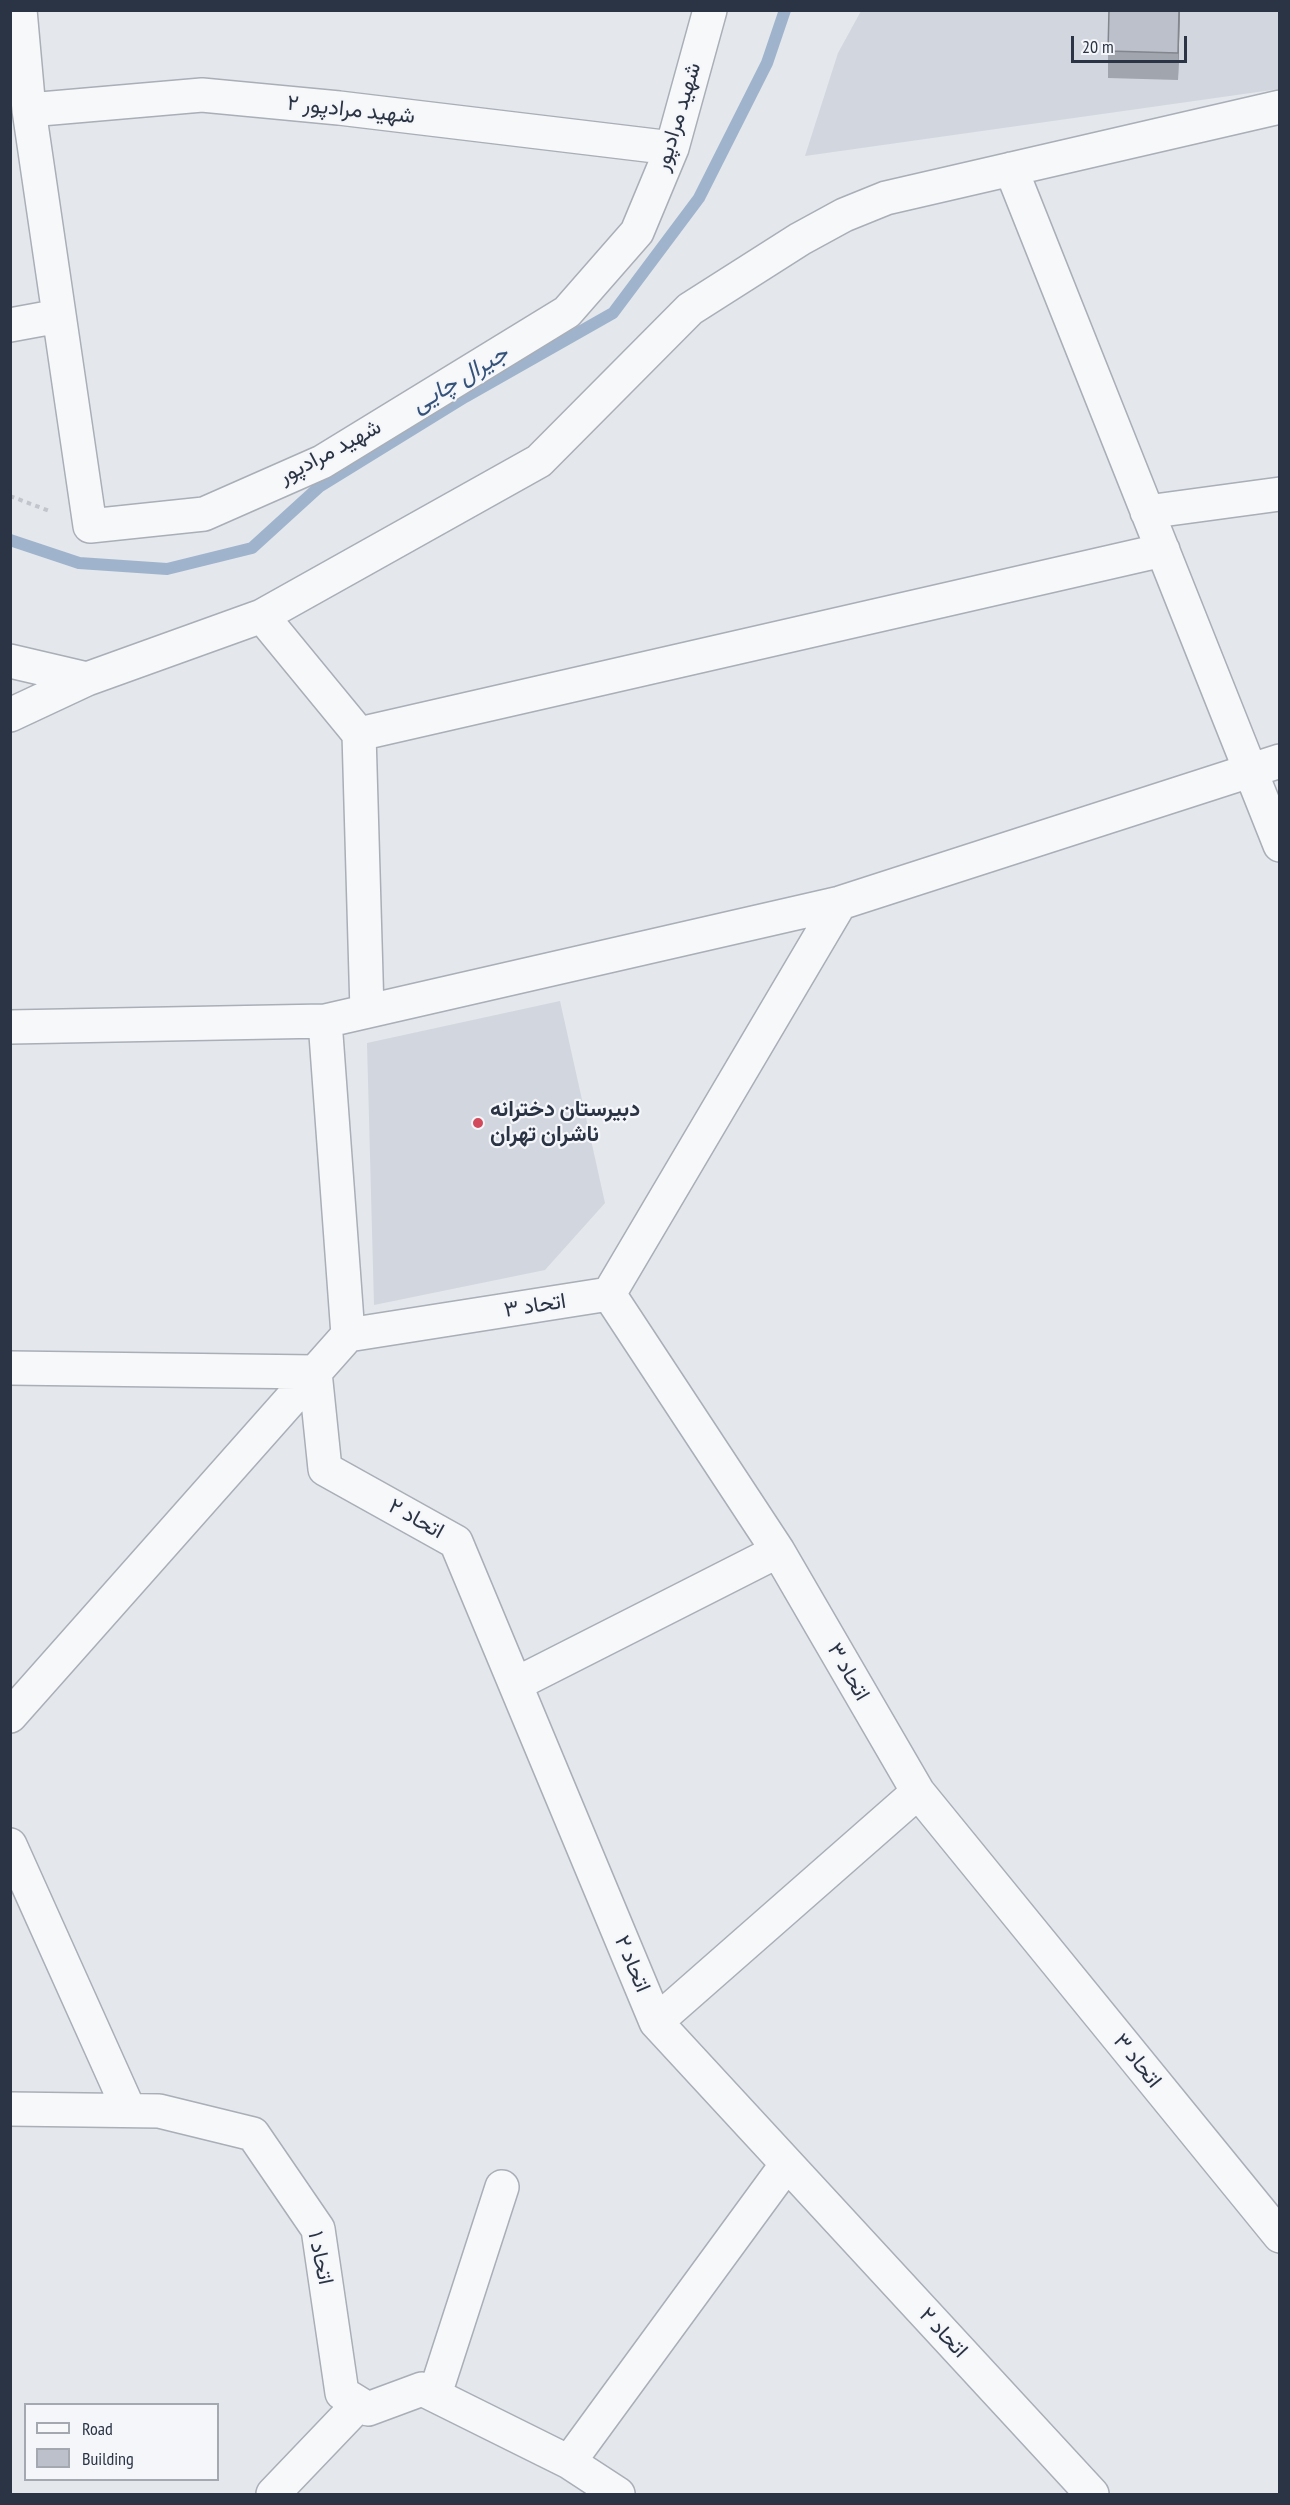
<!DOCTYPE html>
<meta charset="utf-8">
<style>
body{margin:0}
#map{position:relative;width:1290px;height:2505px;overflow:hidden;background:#e4e7ec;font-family:"PT Sans Narrow",sans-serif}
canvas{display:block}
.frame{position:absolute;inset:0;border:12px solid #2b3445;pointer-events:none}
.legend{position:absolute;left:24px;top:2403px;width:195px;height:78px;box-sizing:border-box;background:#f4f6f9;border:2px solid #a4a8b1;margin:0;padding:8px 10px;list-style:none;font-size:18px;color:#2b3445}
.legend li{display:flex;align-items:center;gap:12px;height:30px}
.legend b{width:30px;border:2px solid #a4a8b1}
.scale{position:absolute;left:1071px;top:36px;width:116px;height:27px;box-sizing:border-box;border:3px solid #2b3445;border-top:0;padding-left:8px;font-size:18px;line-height:21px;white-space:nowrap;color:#2b3445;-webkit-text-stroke:4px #f4f6f9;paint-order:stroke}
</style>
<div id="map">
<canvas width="1290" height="2505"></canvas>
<div class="frame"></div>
<ul class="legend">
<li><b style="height:8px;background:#f7f8fa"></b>Road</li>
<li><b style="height:16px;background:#bbc0ca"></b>Building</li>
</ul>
<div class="scale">20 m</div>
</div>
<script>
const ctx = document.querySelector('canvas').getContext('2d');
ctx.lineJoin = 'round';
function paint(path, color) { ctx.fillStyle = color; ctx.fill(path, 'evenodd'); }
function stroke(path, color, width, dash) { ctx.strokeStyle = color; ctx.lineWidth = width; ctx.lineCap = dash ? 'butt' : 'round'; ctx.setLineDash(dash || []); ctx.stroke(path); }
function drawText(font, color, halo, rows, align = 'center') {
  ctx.font = font + ' "PT Sans Narrow",Vazirmatn,sans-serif'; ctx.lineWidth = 4.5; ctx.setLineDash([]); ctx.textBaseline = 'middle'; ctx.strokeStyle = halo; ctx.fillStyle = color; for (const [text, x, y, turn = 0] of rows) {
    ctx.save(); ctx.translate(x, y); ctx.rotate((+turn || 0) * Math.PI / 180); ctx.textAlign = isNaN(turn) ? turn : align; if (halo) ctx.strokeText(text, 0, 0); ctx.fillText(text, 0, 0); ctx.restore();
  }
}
paint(new Path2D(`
 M861,11H1110L1178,80L1180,13L1164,11H1279V89L805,156L838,53Z
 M560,1001L605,1203L545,1270L374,1305L367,1043Z`), '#d2d6de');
stroke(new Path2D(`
 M10,540L79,563L167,569L252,548L319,487L465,397L613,313L699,198L767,63L785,10`), '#9fb4cc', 12);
const minor = new Path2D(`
 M20,10L29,110L90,526L204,514L322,462L567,312L637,232L672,148L710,10
 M29,110L202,95L339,108L672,148
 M1011,169L1280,845
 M10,325L59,316
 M1147,512L1280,494
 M262,616L359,734L367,1011
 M10,661L87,679
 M10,715L87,679L262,616L539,461L690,309L800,239L844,215L886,198L1280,107
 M359,734L1163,550
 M10,1027L325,1021L840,903L1280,761
 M609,1294L778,1551L918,1792L1280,2236
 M609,1294L840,903
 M348,1335L609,1294
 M10,1368L315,1372
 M315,1372L325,1469L456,1542L656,2022L1092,2494
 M516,1684L778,1551
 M10,1716L348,1335L325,1021
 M10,1845L129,2110
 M656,2022L918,1792
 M10,2109L159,2111L253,2134L318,2229L342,2393L368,2409L422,2389L569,2462L618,2494
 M435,2394L502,2187
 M569,2462L787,2164
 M273,2494L359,2404`);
stroke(minor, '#a9aeb7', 36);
stroke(new Path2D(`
 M10,496L52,512`), '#c2c5cb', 4, [4.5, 4.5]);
stroke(minor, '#f7f8fa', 33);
paint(new Path2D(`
 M1180,10L1178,80L1108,78V51Z`), '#a1a5ae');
paint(new Path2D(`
 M1179,10H1180L1178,80V53Z`), '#83868d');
const building = new Path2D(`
 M1109,10H1179L1178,53L1108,51Z`);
paint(building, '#bbc0ca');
stroke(building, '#83868d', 1.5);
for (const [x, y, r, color] of [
 [478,1123,6,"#d1495b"]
]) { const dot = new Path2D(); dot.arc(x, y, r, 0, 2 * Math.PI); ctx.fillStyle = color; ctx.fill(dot); stroke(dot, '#f4f6f9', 2); }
drawText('22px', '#2b3445', '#f4f6f9', [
 ["شهید مرادپور ۲",351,110,6],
 ["شهید مرادپور",678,117,-73],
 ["شهید مرادپور",330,452,-28],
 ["اتحاد ۳",535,1306,-9],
 ["اتحاد ۲",416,1519,29],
 ["اتحاد ۳",848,1672,60],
 ["اتحاد ۲",632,1964,67],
 ["اتحاد ۳",1137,2061,51],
 ["اتحاد ۱",320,2258,78],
 ["اتحاد ۲",943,2333,47]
]);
drawText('bold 22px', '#2b3445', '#f4f6f9', [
 ["دبیرستان دخترانه",490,1110],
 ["ناشران تهران",490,1135]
], 'left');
drawText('italic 24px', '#34527a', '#f4f6f9', [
 ["جیرال چایی",460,379,-31]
]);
</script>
